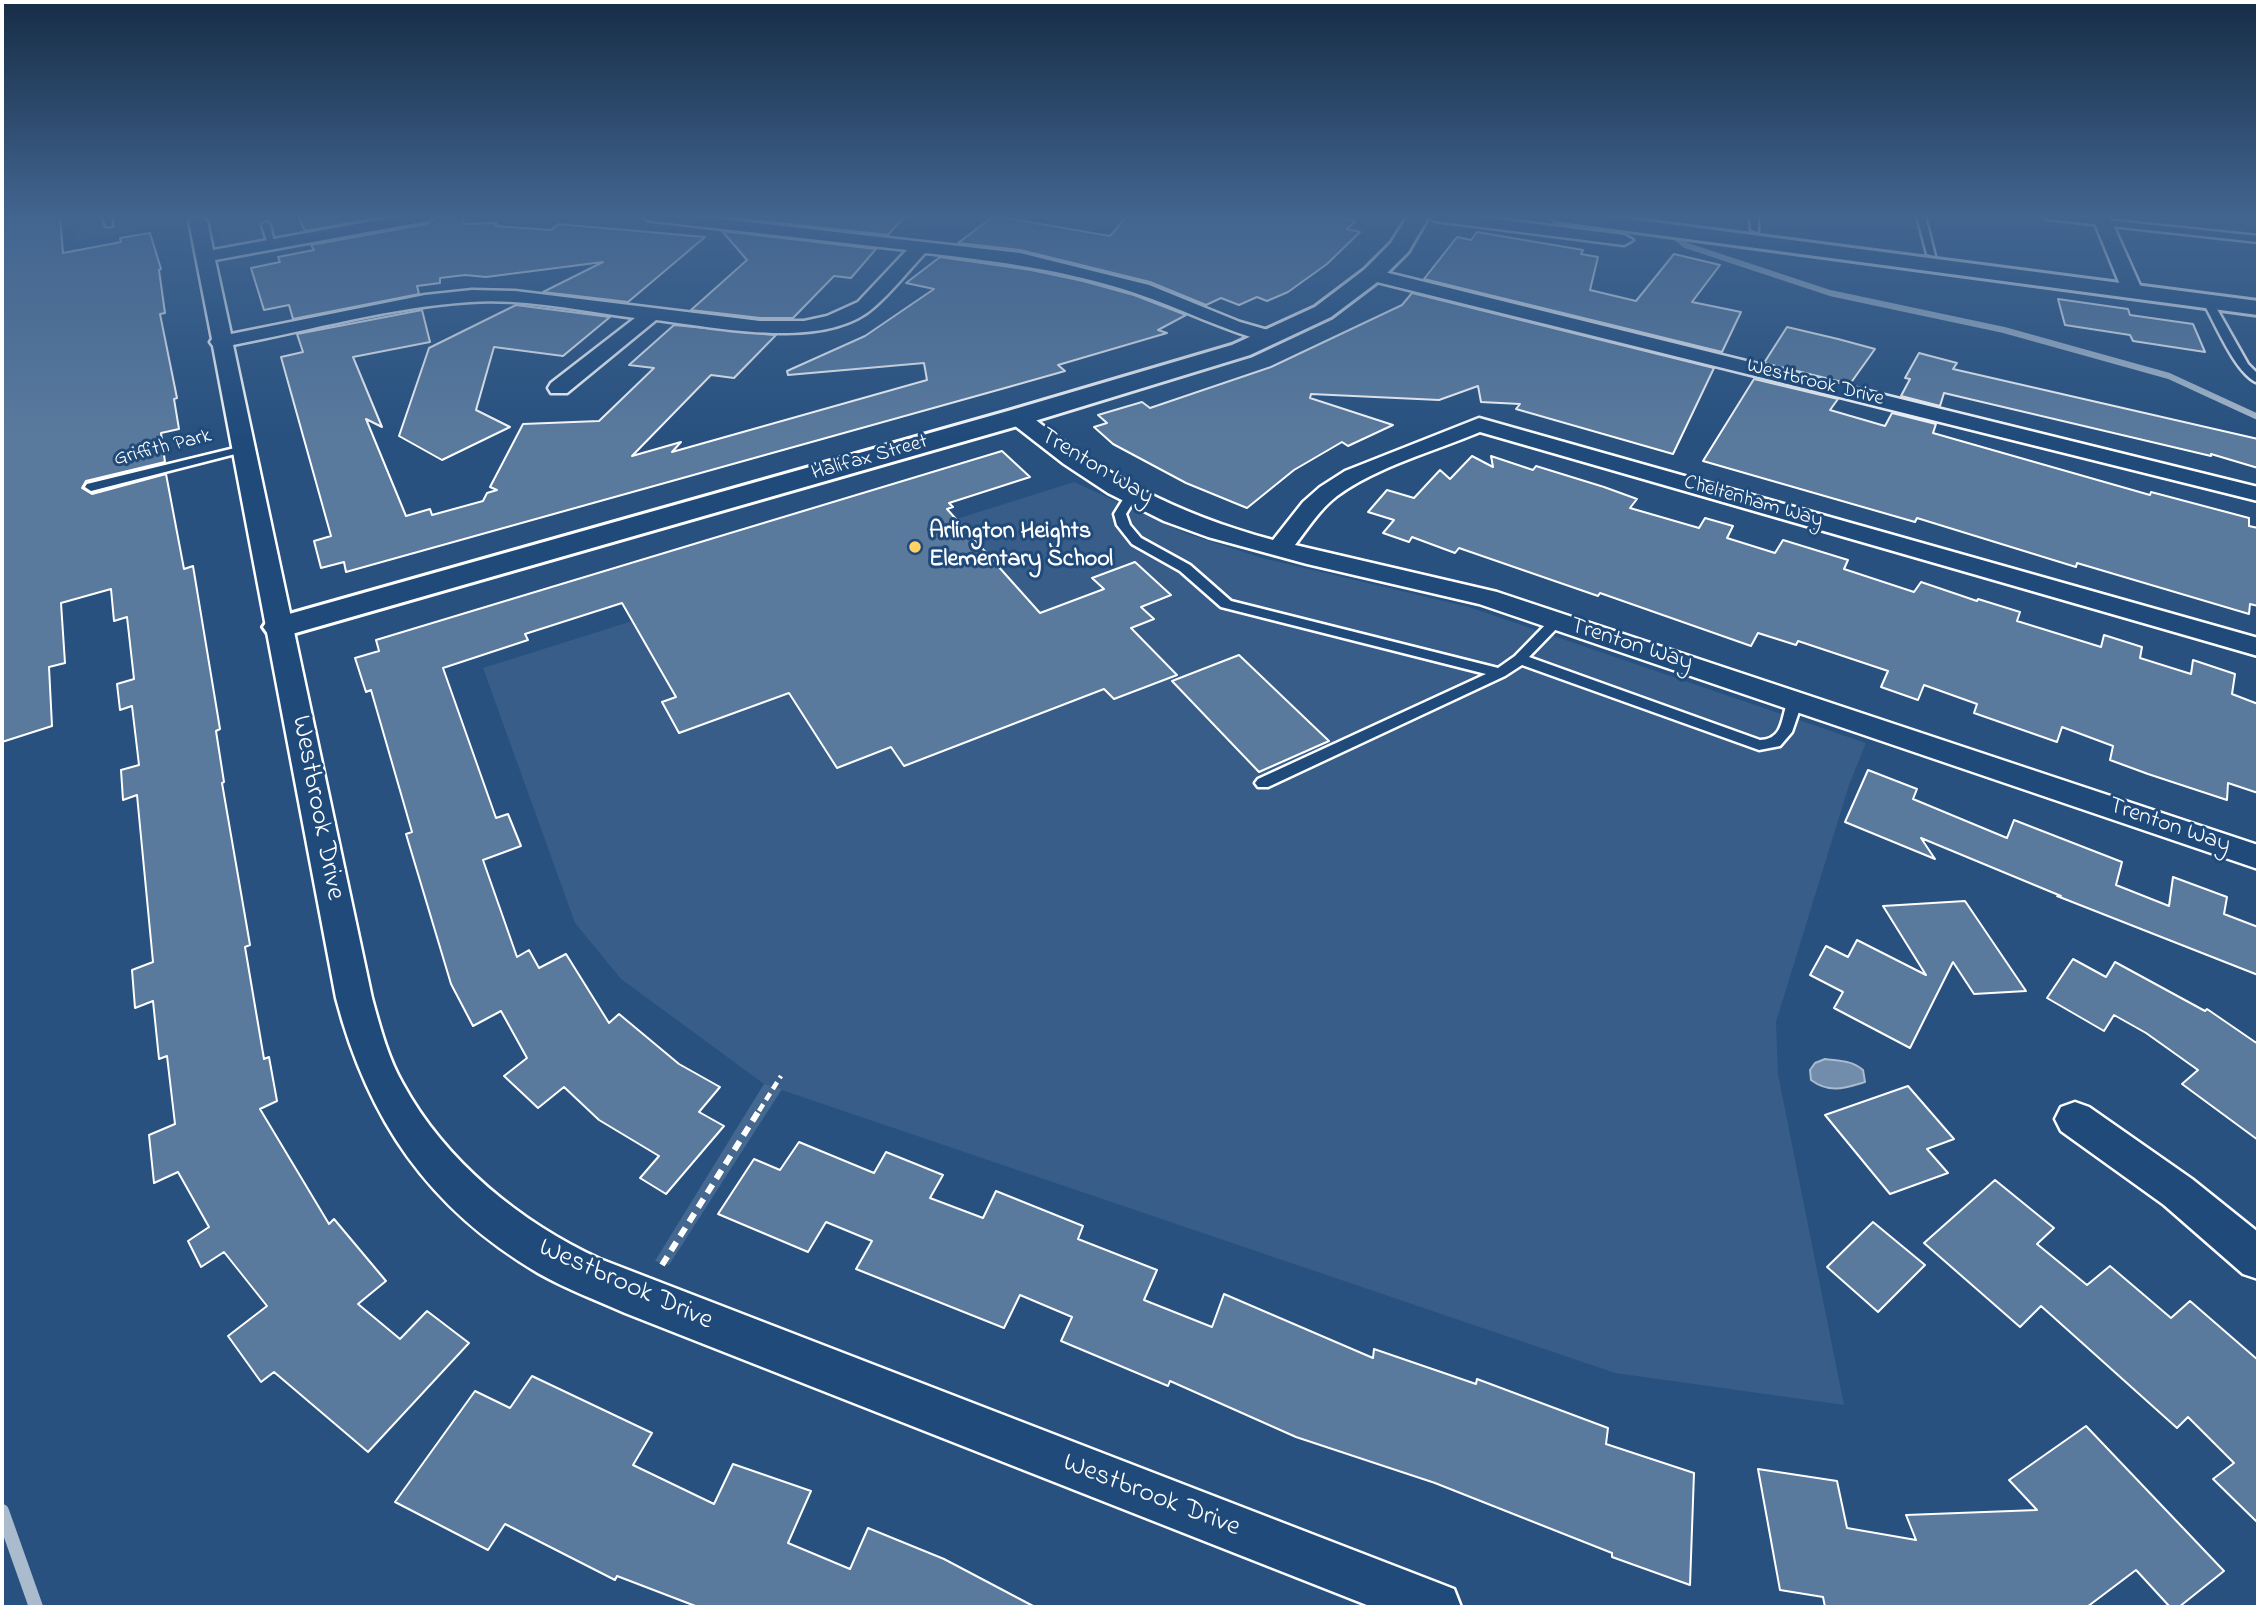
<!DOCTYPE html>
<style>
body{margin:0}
#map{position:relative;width:2260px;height:1609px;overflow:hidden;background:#28517f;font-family:"Indie Flower",sans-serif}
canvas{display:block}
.frame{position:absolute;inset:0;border:4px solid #fff;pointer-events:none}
</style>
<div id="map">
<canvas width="2260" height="1609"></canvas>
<div class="frame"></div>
</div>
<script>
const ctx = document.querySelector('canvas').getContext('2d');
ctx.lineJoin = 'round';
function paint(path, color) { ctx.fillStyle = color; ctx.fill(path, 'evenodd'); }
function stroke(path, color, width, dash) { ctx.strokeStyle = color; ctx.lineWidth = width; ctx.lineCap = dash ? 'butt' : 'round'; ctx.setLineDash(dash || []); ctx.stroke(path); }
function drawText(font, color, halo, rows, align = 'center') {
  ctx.font = font + ' "Indie Flower",sans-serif'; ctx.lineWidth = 6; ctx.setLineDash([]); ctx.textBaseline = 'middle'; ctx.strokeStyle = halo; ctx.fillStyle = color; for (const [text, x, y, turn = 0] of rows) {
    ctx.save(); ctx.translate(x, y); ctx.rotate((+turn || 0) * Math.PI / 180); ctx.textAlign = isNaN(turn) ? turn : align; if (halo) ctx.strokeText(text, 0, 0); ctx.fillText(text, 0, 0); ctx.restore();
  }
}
paint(new Path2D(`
 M77,216H399L251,244L227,245L221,243L215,217L78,241Z
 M1074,482L1185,533L1262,558L1469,607L1866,743L1849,785L1776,1022L1778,1074L1844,1405L1615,1373L764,1084L621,979L575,923L483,668Z`), '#375d88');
paint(new Path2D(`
 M764,1084L782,1089L669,1265L655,1261Z`), '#446890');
const water = new Path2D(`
 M1825,1059C1839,1061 1851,1060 1863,1070L1865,1082C1845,1088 1830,1094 1811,1080L1810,1070L1815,1063Z`);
paint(water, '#718dab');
stroke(water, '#aabbcd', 2);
stroke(new Path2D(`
 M1650,216L1685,245L1830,293L2004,330L2169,376L2258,417`), '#aabbcd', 6);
stroke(new Path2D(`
 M2,1511L36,1607`), '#aabbcd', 14);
const building = new Path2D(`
 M2,216H60L63,253L121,242L120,238L150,233L161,269L159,270L165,313L160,314L177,398L174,399L179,429L161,433L165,462L86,481L82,488L92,494L166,474L184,569L193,566L220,729L216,731L224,782L222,783L250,945L245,947L264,1059L269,1057L277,1101L260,1109L329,1224L334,1219L386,1281L358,1304L400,1339L427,1311L469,1343L368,1452L274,1372L261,1382L228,1336L267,1306L224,1252L201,1267L188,1241L209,1227L178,1172L154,1183L149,1135L175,1124L167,1056L159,1059L153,1001L135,1008L132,970L153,962L137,795L123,800L121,770L139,765L132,706L120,710L117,684L134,679L127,617L114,621L111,589L61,603L65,663L49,667L52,726L2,742Z
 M298,216H388L305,231Z
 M438,216H463L464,224L497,223L495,226L551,230L558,224L705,237L628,302L543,292L603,262L486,277L465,275L440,278V283L417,286L419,294L293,319L289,305L264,310L251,268L280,262L278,257L314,250L311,245L427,224Z
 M715,216H905L888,235Z
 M994,216L1110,236L1127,216H1330L1356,221L1347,229L1360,232L1327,264L1288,292L1267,301L1257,297L1239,305L1221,298L1206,305L1150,282L1020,250L958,243Z
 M722,231L876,249L851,278L834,276L793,318H760L691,310L747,260Z
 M1477,232L1583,250L1581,254L1598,257L1590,290L1636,301L1674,254L1720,265L1692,302L1741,312L1722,352L1424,279L1457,237L1471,240Z
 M940,257L1031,270L1083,281L1134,295L1186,315L1158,330L1167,333L1058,365L1065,371L1005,388L346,572L344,562L321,568L314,541L331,536L281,357L303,352L297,334L422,310L430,342L353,357L382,427L366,419L406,516L430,509L432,515L483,501L487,493L497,490L490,487L523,424L599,421L654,368L629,365L674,325L776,335L734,378L711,375L632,456L681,442L672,452L927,380L924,363L788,375L787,371L865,336L934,289L906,283Z
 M1412,293L1714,368L1673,454L1516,409L1520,404L1481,402L1478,386L1439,400L1311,394L1310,398L1393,425L1348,446L1342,442L1294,470L1247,508L1186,483L1113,444L1094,427L1107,423L1098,415L1142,402L1150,408L1271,367L1402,305Z
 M2058,299L2128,309L2130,315L2193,324L2205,352L2133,341L2130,335L2065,325Z
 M516,305L610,317L563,356L494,347L476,410L510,427L442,460L399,436L429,348Z
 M1787,327L1838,339L1875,349L1850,384L1764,363Z
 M1919,353L1957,363L1953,369L2258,439V468L2211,454V456L1944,393L1940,406L1901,396L1910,379L1905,378Z
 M1754,379L1838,399L1830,410L1885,426L1892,413L1936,424L1933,433L2150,495L2151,492L2249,518V526L2258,528V606L2250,604L2249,614L2077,563L2076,567L1917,518L1915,522L1703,461Z
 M1002,451L1030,477L949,503L953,507L947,509L1040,613L1104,589L1092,578L1135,562L1171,595L1141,607L1154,619L1131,628L1177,675L1114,699L1104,689L904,766L891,747L837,768L789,693L679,733L662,702L676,697L622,603L525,634L528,640L443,668L496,818L508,814L521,846L483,860L517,957L529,950L539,968L566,954L609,1023L619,1014L679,1064L720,1087L699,1112L724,1126L666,1194L640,1178L659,1156L599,1120L564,1087L538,1108L504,1076L527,1058L501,1011L473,1026L451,984L406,834L412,832L371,690L366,692L355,658L379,651L376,640Z
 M1472,456L1493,467L1491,456L1533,470L1536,466L1604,487L1637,499L1630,508L1699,528L1705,518L1733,526L1727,538L1775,553L1783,540L1848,560L1844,569L1914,592L1921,582L1977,601L1978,599L2020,612L2017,621L2101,647L2104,635L2142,647L2140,658L2191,674L2193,660L2235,674L2232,694L2258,704V793L2228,783L2227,800L2148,774L2110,760L2113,746L2062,727L2057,742L1974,713L1977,704L1924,685L1918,700L1881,687L1888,671L1798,641L1796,645L1758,633L1751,646L1600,593L1598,596L1459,548L1455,553L1412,537L1409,542L1383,533L1394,520L1368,512L1387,490L1414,498L1440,470L1450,479Z
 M1239,655L1329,741L1259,772L1172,681Z
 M1868,770L1917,789L1913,799L2007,838L2014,820L2122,862L2116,885L2169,906L2173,877L2227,897L2224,914L2258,927V975L2057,896H2061L1921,838L1935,859L1845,822Z
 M1965,901L2026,991L1974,994L1953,962L1910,1048L1834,1008L1843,992L1810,975L1826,946L1848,957L1857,940L1926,975L1883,906Z
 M2073,959L2106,977L2115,962L2205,1011L2207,1009L2258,1044V1140L2182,1084L2198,1070L2146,1033L2114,1015L2104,1031L2047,998Z
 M1908,1086L1954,1139L1927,1149L1948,1173L1890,1194L1825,1115Z
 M799,1142L874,1173L886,1152L943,1175L930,1198L983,1218L996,1191L1083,1226L1078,1239L1157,1270L1144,1300L1212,1327L1224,1294L1373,1358L1374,1349L1476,1384L1477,1379L1608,1428L1606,1444L1694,1473L1690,1585L1612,1557V1553L1435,1483L1296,1437L1170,1381L1168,1386L1061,1341L1072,1317L1020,1295L1004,1328L856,1269L872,1241L826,1222L808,1252L718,1214L754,1159L780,1170Z
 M1995,1180L2054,1228L2037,1244L2087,1285L2110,1266L2171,1318L2190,1301L2258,1360V1523L2213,1479L2234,1463L2188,1417L2177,1428L2041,1306L2020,1327L1924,1243Z
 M1873,1222L1925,1265L1878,1312L1827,1267Z
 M532,1376L652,1433L633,1465L714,1504L733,1464L811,1491L788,1543L850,1569L868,1528L944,1559L1035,1607H698L617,1576L615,1580L505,1524L488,1550L395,1502L475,1391L510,1408Z
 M2086,1426L2224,1571L2179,1607H2170L2136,1570L2087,1607H1825L1823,1597L1780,1590L1758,1469L1837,1481L1847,1528L1916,1540L1906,1515L2037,1510L2009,1480Z`);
paint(building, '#5a7a9d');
stroke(building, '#fff', 2);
const lane = new Path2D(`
 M103,216H111L112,226H106Z
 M1750,216H1758V232L1751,230Z
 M1917,216H1925L1935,256L1927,254Z
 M2043,216H2067L2258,236V242L2047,219Z
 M266,222L270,225L275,246L268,244L262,225Z
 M2205,300L2213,302L2248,364L2258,374V383C2236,375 2215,323 2203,302Z
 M243,446L247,447V451L91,491L85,487L87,484Z
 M1131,492L1137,496L1126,514L1130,525L1141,538L1190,565L1231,601L1498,668L1515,656L1551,619L1556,618L1563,622L1529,657L1760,740C1791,739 1777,702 1796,695L1803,700L1792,732L1780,746L1759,750L1522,665L1505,676L1268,787H1258L1255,783L1258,779L1486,674L1221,607L1180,571L1132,544L1117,525L1114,514L1127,493Z`);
const street = new Path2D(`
 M198,216L207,221L213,250L401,216H436L427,221L215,260L231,334L425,295L472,290L515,291L760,321H804L827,316L858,302L907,250L653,221L647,220L645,216H695L1020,253L1149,285L1240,322L1278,333L1281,337L1278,341L1271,343C1224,331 1181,308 1135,293C1067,270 996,261 925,253C908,271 892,292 873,308C824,351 715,327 656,320L567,393H551L548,388L551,383L635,318C581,311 524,298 470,302C391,307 311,330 233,345L372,998C380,1027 388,1058 403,1084C445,1161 521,1223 600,1259L1436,1582L1454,1589L1461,1607H1372L625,1313C596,1300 566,1289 538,1273C428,1208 368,1120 336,998L213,346L210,342L212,339L189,221Z
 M1426,216H1473L1624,235L1633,240L1624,245L1435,221Z
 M2092,216H2109L2143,292L2140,296L2133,298L2123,292Z
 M1372,269L2258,487V501L1365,279L1363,275L1365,271Z
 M1018,410L1026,412C1102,475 1177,514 1273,540L1303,502L1320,487L1345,471L1479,418L2258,638V656L1480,432C1435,451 1376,467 1337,496C1320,509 1308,528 1295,545L1497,592L2258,845V869L1479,604L1307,564L1208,537L1164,521L1108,493L1064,464L1010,422L1007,417L1010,412Z
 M2075,1102L2089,1107L2192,1179L2258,1232V1279L2243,1274L2164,1205L2061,1131L2055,1119L2061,1107Z`);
const secondary = new Path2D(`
 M1408,216H1429L1408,252L1380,280L1331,317L1250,355L1028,423L292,634L280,637L268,634L263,627L268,620L1008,411L1232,345L1315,307L1364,270L1391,243Z
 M1550,216H1607L2258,301V315L1561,222L1554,220Z`);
stroke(lane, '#fff', 5);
stroke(street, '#fff', 5);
stroke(secondary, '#fff', 6);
stroke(new Path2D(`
 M759,1111L781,1076`), '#fff', 4.5, [8, 5]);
stroke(new Path2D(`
 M662,1265L760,1109`), '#fff', 6, [10, 7]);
paint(lane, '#1f4a7a');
paint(street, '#1f4a7a');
paint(secondary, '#1f4a7a');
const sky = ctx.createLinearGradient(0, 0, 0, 441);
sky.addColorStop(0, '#162d46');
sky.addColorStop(0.49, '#426590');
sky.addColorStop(1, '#42659000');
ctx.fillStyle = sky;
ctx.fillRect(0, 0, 2260, 441);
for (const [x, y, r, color] of [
 [915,547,7,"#ffd166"]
]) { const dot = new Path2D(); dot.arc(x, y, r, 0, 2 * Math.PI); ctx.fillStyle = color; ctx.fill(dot); stroke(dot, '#1f4a7a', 2.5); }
drawText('21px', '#fff', '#1f4a7a', [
 ["Westbrook Drive",1815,384,14],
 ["Griffith Park",163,449,-14],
 ["Halifax Street",870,459,-16],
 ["Cheltenham Way",1753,503,16]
]);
drawText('24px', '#fff', '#1f4a7a', [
 ["Trenton Way",1096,468,31],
 ["Trenton Way",1631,646,18],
 ["Trenton Way",2169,827,19]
]);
drawText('bold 24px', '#fff', '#1f4a7a', [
 ["Arlington Heights",929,533],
 ["Elementary School",929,561]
], 'left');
drawText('28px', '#fff', '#1f4a7a', [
 ["Westbrook Drive",316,808,79],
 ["Westbrook Drive",625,1286,24],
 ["Westbrook Drive",1151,1497,21]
]);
</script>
